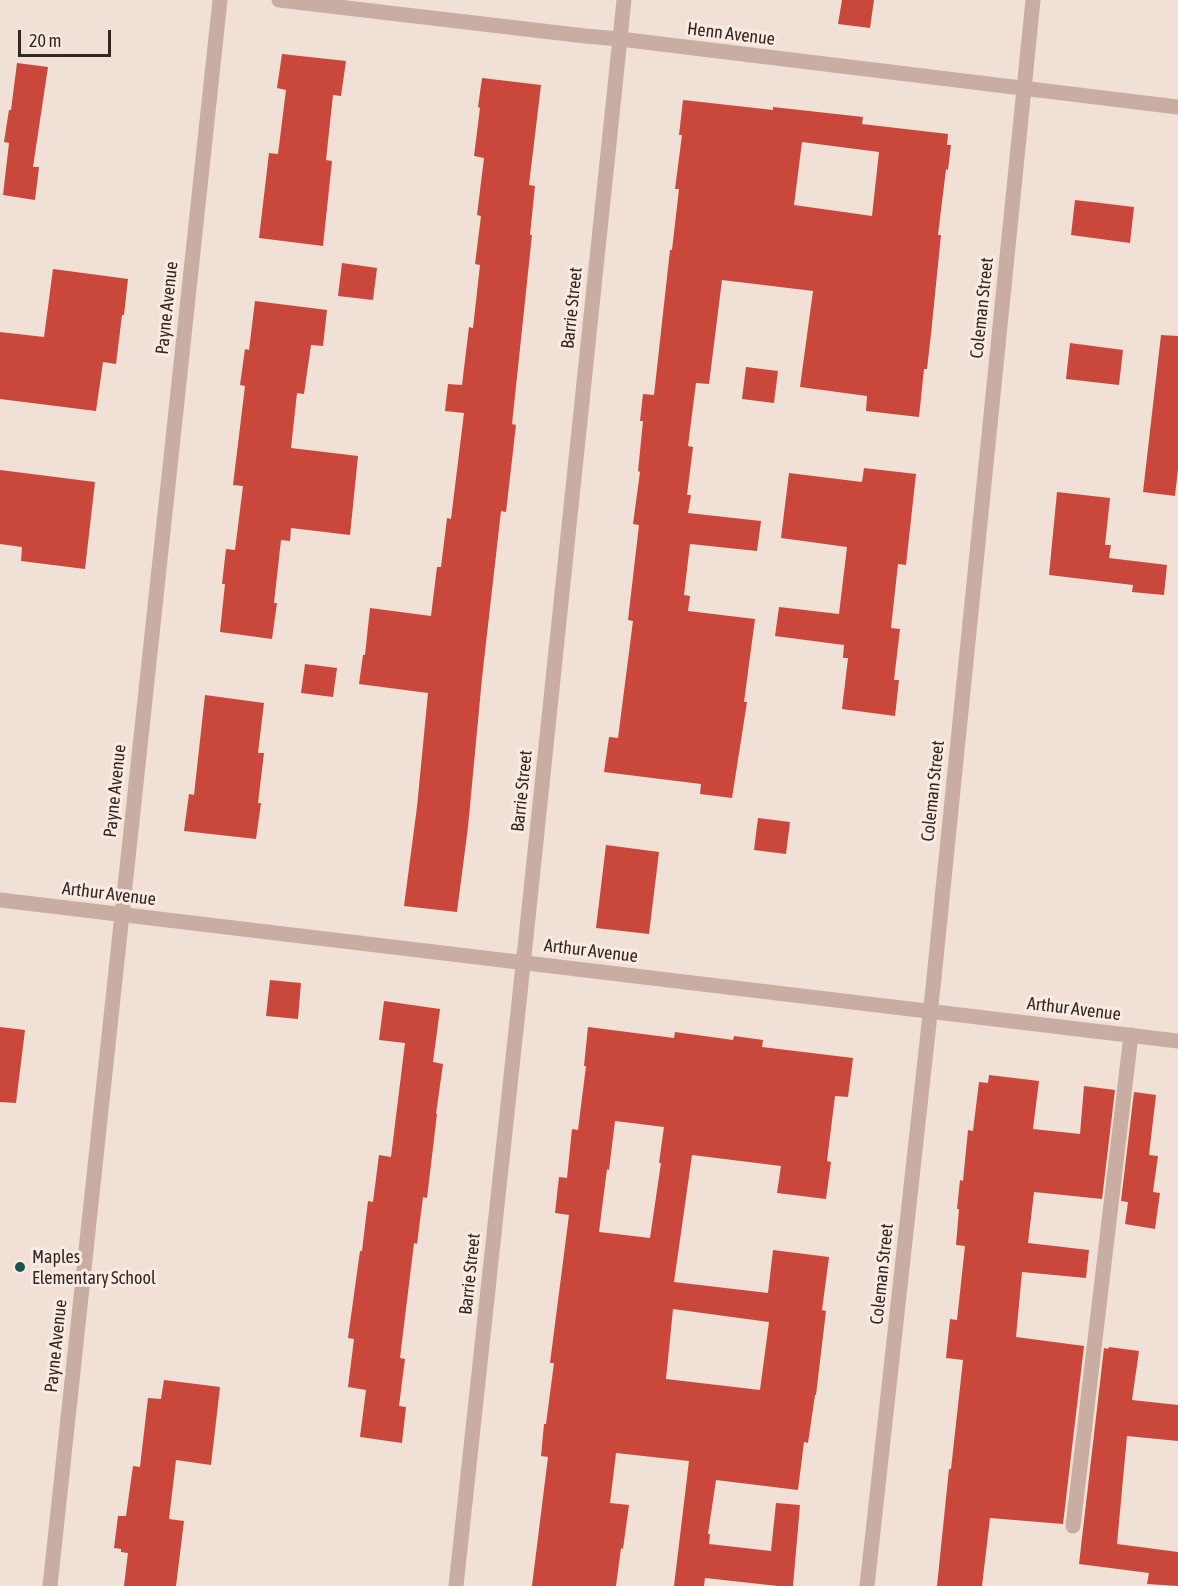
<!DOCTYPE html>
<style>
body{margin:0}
#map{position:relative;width:1178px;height:1586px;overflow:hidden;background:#f1e0d6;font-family:"Asap Condensed",sans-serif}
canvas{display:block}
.scale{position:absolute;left:18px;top:30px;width:93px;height:27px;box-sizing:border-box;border:3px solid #332724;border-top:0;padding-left:8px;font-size:18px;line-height:21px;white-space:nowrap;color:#332724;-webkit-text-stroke:4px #f9ebe2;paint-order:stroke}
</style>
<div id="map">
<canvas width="1178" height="1586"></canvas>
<div class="scale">20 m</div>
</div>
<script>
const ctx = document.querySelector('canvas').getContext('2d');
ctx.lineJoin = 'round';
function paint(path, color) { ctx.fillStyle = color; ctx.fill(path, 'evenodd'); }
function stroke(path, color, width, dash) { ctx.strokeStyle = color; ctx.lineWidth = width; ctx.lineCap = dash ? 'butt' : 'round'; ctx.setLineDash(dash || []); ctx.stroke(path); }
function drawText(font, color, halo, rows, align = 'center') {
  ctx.font = font + ' "Asap Condensed",sans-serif'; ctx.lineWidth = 6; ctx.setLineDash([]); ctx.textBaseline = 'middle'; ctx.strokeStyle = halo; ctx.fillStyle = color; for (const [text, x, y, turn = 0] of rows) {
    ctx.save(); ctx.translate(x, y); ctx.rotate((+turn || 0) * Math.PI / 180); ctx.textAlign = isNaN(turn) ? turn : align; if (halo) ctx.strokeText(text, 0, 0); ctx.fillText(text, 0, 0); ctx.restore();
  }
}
paint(new Path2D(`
 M842,0H874L870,28L838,24Z
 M282,54L346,61L341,96L333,95L326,160L332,161L323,246L259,238L269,153L278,154L286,90L277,88Z
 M17,63L48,67L33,167H39L35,200L3,195L9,143L4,142L9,110H11Z
 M482,78L541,85L529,185L535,186L530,235H532L512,424L516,425L506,512L501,511L482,678L468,827L457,912L404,906L417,807L428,693L359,684L363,655H365L370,608L431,616L437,567H441L447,518L451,519L464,413L445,411L448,384L462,385L469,327L473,328L480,265L475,264L481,216L477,215L484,158L474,156L480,108L478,107Z
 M683,100L773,110V107L863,117L862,124L948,134L947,145H951L948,170L946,169L938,235H941L931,334L927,369H924L919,417L866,411L867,396L800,387L813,291L722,280L709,384L696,383L688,446L693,447L687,495H691L688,513L761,521L757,551L690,544L684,595L690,596L688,611L755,619L744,702H747L732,798L700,794L701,784L604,772L609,737L618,738L633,621L628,620L639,525L633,524L640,472L638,471L643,421H640L643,394L654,395L670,250H672L679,189H675L682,135H679ZM802,142L879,152L872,216L794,205Z
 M1075,200L1134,207L1130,243L1071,235Z
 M342,263L377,268L373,300L338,296Z
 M53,269L128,279L124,315H122L116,364L103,362L96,411L0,399V332L44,337Z
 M255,301L327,310L323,346L311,345L304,394L297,393L291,448L358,456L350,535L291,528L290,541L281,540L274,603H277L272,639L220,632L225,584H222L226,549L235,550L243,486L233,485L245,386L240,385L245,349L249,350Z
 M1161,335L1178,336V469L1175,496L1143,492Z
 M1070,343L1123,350L1119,385L1066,379Z
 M746,367L778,371L774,403L742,399Z
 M864,468L916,474L906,565L898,564L891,628L900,629L894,680H899L895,716L842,709L848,658H843L844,645L775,636L779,607L839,614L847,547L781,538L789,473L862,482Z
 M0,470L95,482L85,569L21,561L22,547L0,544Z
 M1057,492L1110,498L1105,545H1111L1109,558L1167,565L1164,595L1132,592L1133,585L1049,575Z
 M305,664L337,668L333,697L301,693Z
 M205,695L264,703L258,753H264L258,803H261L256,839L184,831L189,794L194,795Z
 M758,818L790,822L786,854L754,850Z
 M606,845L659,852L649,934L596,928Z
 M270,980L301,983L298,1019L266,1016Z
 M384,1001L440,1009L433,1062L443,1064L436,1114H437L427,1198L423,1197L417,1244L414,1243L400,1358L405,1359L399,1406L406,1407L402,1443L360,1437L366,1390L348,1387L354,1339L348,1338L360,1251H362L368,1201L373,1202L379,1155L391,1157L405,1043L379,1040Z
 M0,1027L25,1030L16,1103L0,1102Z
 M588,1027L674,1038L675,1032L733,1040L734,1036L763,1040L762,1047L853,1058L848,1097L835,1096L827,1161L831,1162L826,1199L777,1193L781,1166L692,1155L674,1282L768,1293L773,1250L829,1257L822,1310L826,1311L816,1395H815L808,1443L804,1442L798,1490L716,1480L708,1534H710L709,1544L771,1551L776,1503L800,1505L793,1586H778L705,1578L704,1586H674L689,1461L616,1453L610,1503L629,1505L623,1549L621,1548L616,1586H532L548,1457L541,1456L544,1424H546L554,1363H550L569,1215L555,1213L559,1177L567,1178L572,1129L578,1130L586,1066H584ZM615,1121L664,1127L659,1163H661L650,1238L599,1232L607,1169L609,1170ZM673,1309L769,1322L760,1390L666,1379Z
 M989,1075L1039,1081L1033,1129L1080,1134L1084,1086L1115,1090L1102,1199L1034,1192L1028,1243L1089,1250L1086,1278L1022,1272L1016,1337L1084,1346L1063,1524L990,1518L982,1586H937L949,1469H951L963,1360L946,1358L950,1319L957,1320L965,1246L956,1245L959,1209H957L960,1180L963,1181L968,1130L973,1131L979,1082L988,1083Z
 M1134,1092L1156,1095L1149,1155L1158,1156L1153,1192L1160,1193L1155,1229L1125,1224L1128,1202L1121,1201Z
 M1109,1347L1139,1351L1132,1400L1178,1405V1441L1127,1436L1117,1544L1178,1552V1586L1147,1584L1149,1573L1079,1564L1104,1348L1108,1349Z
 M164,1380L220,1387L211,1465L176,1460L169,1519L184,1521L176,1586H124L128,1553L121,1552V1549L114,1548L118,1516H126L133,1466L140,1467L148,1398L161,1399Z`), '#ca473b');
stroke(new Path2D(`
 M1073,1526L1131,1035`), '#c9ada2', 15);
stroke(new Path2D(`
 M279,0L585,36L620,39L1178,107
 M0,900L1178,1041
 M50,1586L220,0
 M456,1586L527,928L624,0
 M867,1586L934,978L1033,0`), '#c9ada2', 15);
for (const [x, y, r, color] of [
 [20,1267,6,"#195550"]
]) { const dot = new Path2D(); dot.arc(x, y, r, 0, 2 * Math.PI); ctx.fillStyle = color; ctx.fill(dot); stroke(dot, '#f9ebe2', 2); }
drawText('18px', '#332724', '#f9ebe2', [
 ["Henn Avenue",731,34,7],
 ["Payne Avenue",167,308,-84],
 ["Barrie Street",572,308,-84],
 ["Coleman Street",982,308,-84],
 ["Payne Avenue",115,791,-84],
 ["Barrie Street",522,791,-84],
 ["Coleman Street",933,791,-84],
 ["Arthur Avenue",109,894,7],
 ["Arthur Avenue",591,951,7],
 ["Arthur Avenue",1074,1009,7],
 ["Barrie Street",470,1274,-84],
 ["Coleman Street",882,1274,-84],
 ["Payne Avenue",56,1346,-84]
]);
drawText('18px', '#332724', '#f9ebe2', [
 ["Maples",32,1257],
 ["Elementary School",32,1278]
], 'left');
</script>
